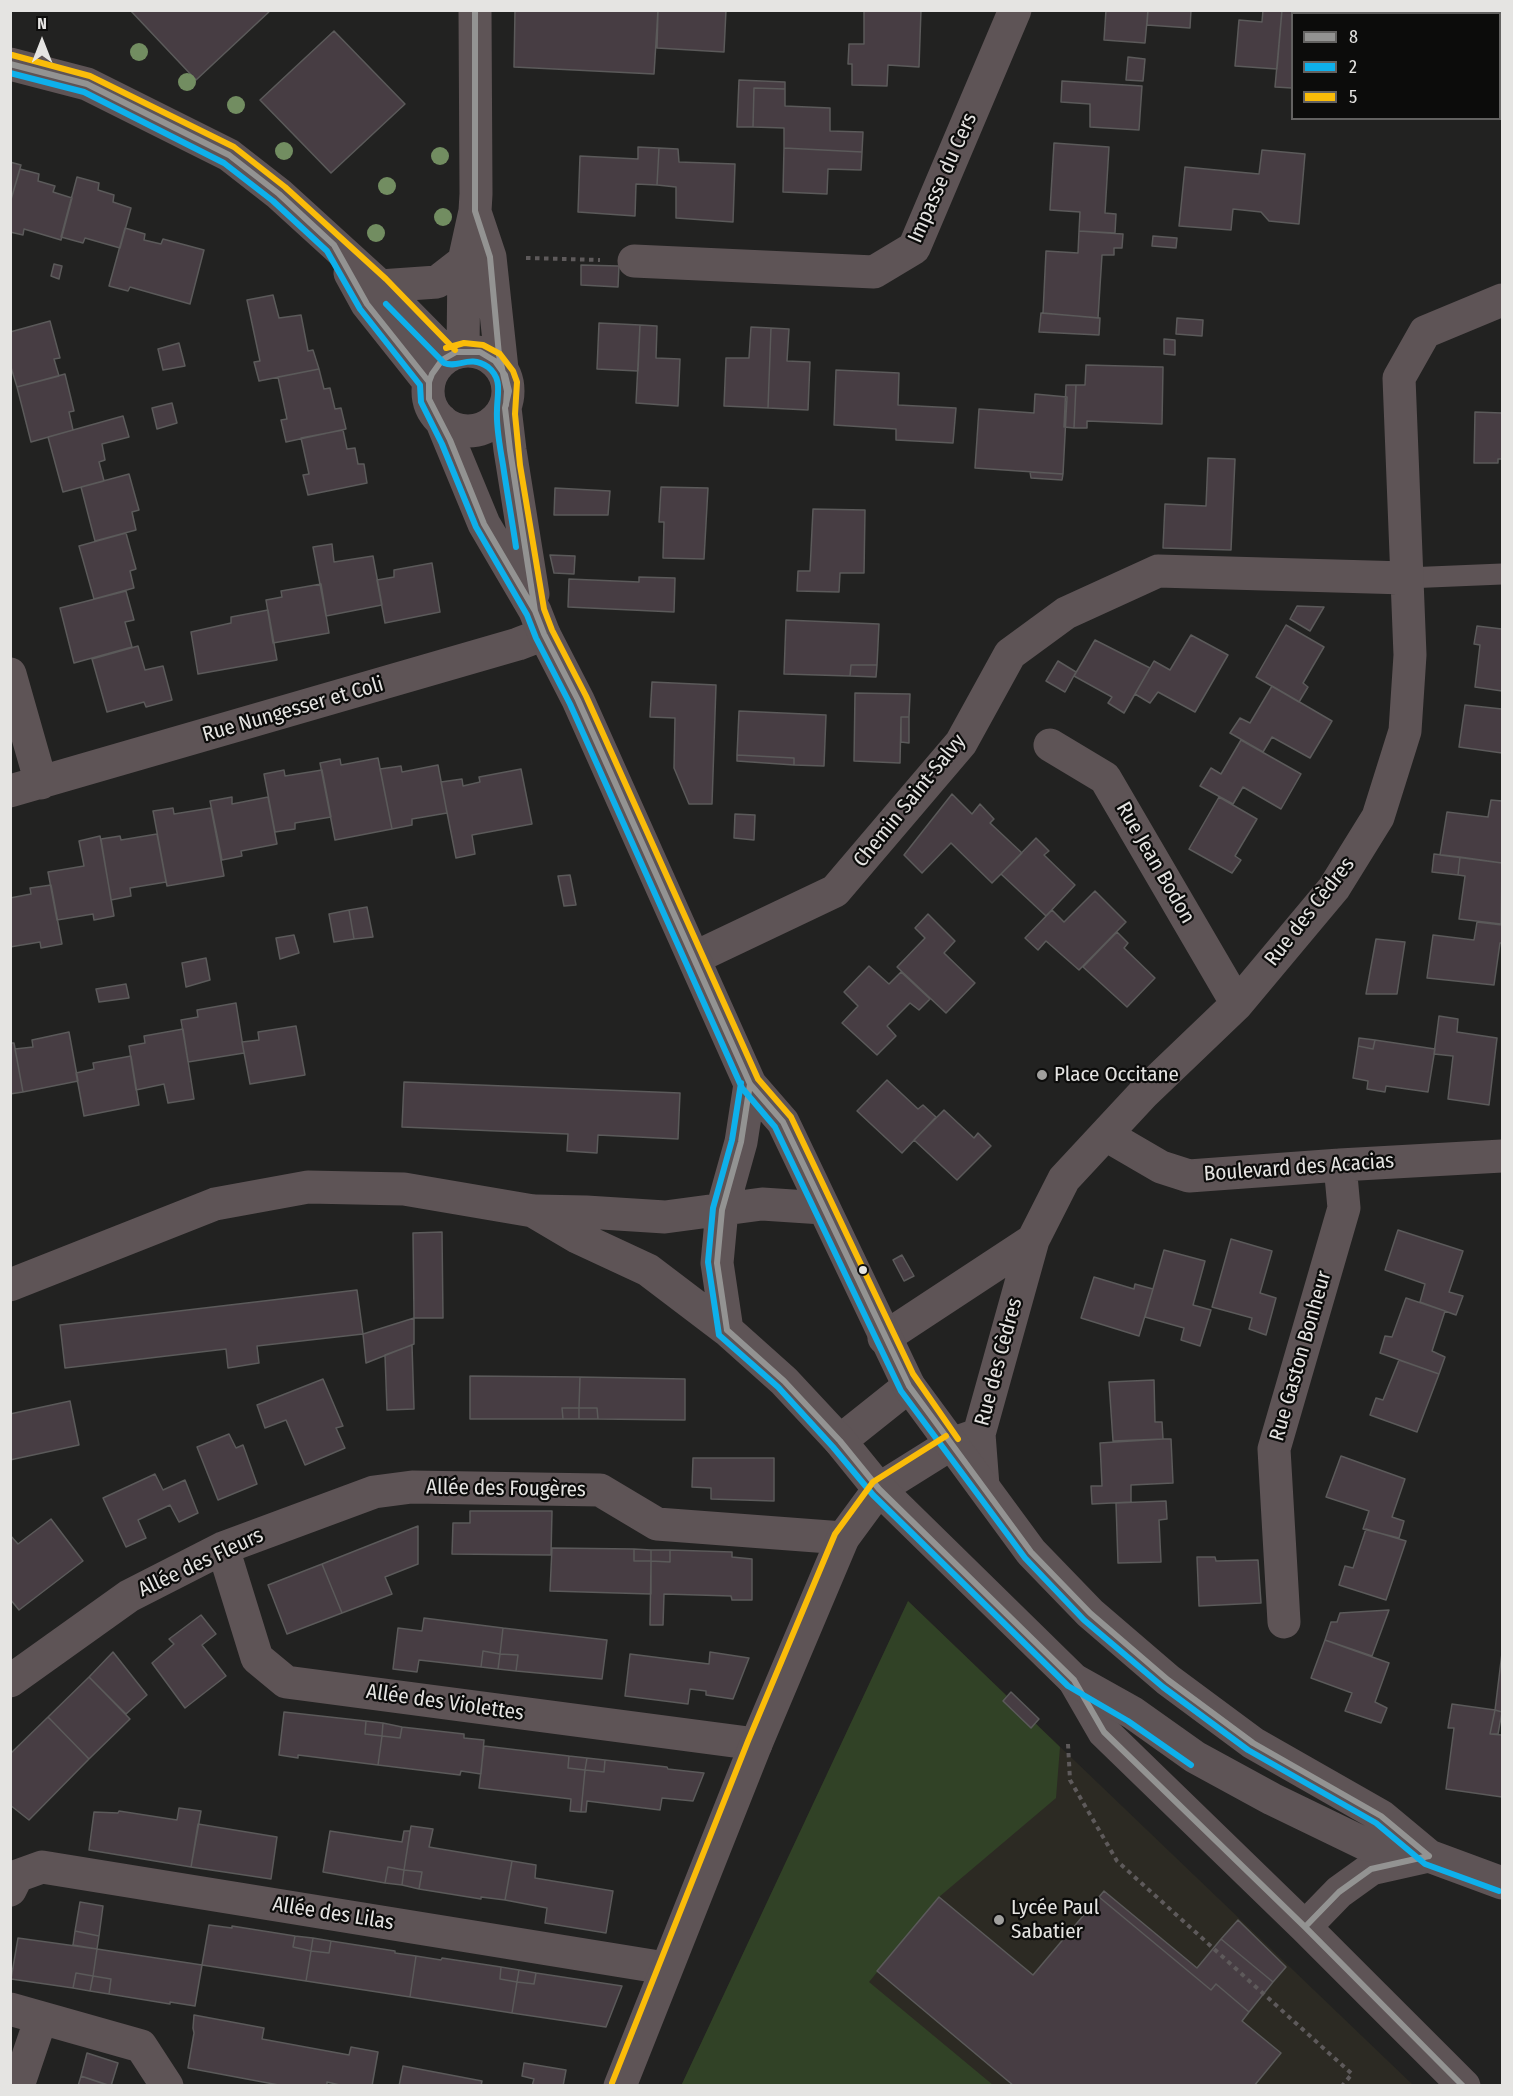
<!DOCTYPE html>
<meta charset="utf-8">
<style>
body{margin:0}
#map{position:relative;width:1513px;height:2096px;overflow:hidden;background:#222221;font-family:"Fira Sans Condensed",sans-serif}
canvas{display:block}
.frame{position:absolute;inset:0;border:12px solid #e5e4e2;pointer-events:none}
.legend{position:absolute;left:1291px;top:12px;width:210px;height:108px;box-sizing:border-box;background:#0c0c0b;border:2px solid #636261;margin:0;padding:8px 10px;list-style:none;font-size:18px;color:#e5e4e2}
.legend li{display:flex;align-items:center;gap:12px;height:30px}
.legend b{width:30px;border:2px solid #636261}
.north{position:absolute;left:12px;top:12px;width:60px;height:60px;-webkit-text-stroke:4px #0c0c0b;paint-order:stroke;rotate:0deg;font-size:16px;font-weight:700;line-height:24px;text-align:center;color:#e5e4e2}
.north::after{content:'';display:block;margin:auto;width:21px;height:27px;background:#e5e4e2;clip-path:polygon(50% 0,100% 100%,50% 72%,0 100%)}
</style>
<div id="map">
<canvas width="1513" height="2096"></canvas>
<div class="frame"></div>
<ul class="legend">
<li><b style="height:8px;background:#939392"></b>8</li>
<li><b style="height:8px;background:#0eb0eb"></b>2</li>
<li><b style="height:8px;background:#fabc09"></b>5</li>
</ul>
<div class="north">N</div>
</div>
<script>
const ctx = document.querySelector('canvas').getContext('2d');
ctx.lineJoin = 'round';
function paint(path, color) { ctx.fillStyle = color; ctx.fill(path, 'evenodd'); }
function stroke(path, color, width, dash) { ctx.strokeStyle = color; ctx.lineWidth = width; ctx.lineCap = dash ? 'butt' : 'round'; ctx.setLineDash(dash || []); ctx.stroke(path); }
function drawText(font, color, halo, rows, align = 'center') {
  ctx.font = font + ' "Fira Sans Condensed",sans-serif'; ctx.lineWidth = 4.5; ctx.setLineDash([]); ctx.textBaseline = 'middle'; ctx.strokeStyle = halo; ctx.fillStyle = color; for (const [text, x, y, turn = 0] of rows) {
    ctx.save(); ctx.translate(x, y); ctx.rotate((+turn || 0) * Math.PI / 180); ctx.textAlign = isNaN(turn) ? turn : align; if (halo) ctx.strokeText(text, 0, 0); ctx.fillText(text, 0, 0); ctx.restore();
  }
}
paint(new Path2D(`
 M908,1601L1413,2085L681,2086Z`), '#2c2a23');
paint(new Path2D(`
 M908,1601L1060,1747L1056,1798L939,1897L869,1982L993,2085L681,2086Z`), '#314226');
const building = new Path2D(`
 M130,10H271L196,80Z
 M515,10H658L654,74L514,67Z
 M658,10H726L724,52L657,48Z
 M864,10H921L919,67L888,65L887,86L852,85V64H848L849,44H864Z
 M1106,10H1148L1145,43L1104,40Z
 M1148,10H1191L1190,28L1147,25Z
 M1263,10H1282L1277,69L1235,66L1239,20L1262,22Z
 M1282,10H1301L1300,14H1292V88L1275,87Z
 M334,31L405,104L331,173L260,100Z
 M1501,46L1502,47V116L1500,115Z
 M1128,57L1145,59L1143,81L1126,80Z
 M739,80L785,82V89L754,88L753,127H737Z
 M1062,81L1142,86L1139,130L1090,127V104L1061,102Z
 M754,88L785,89V106L830,108V131L863,132L862,152L784,148V128L753,127Z
 M1054,143L1109,147L1105,213L1116,214L1115,233L1079,231L1080,212L1050,210Z
 M638,147L659,148L657,185L636,184L635,216L578,212L580,156L638,159Z
 M659,148L678,149L679,162L735,164L733,222L676,218V187L657,185Z
 M784,148L862,152L861,170L828,169L827,194L783,192Z
 M1262,150L1305,154L1299,224L1269,221L1261,212L1233,209L1231,230L1179,226L1185,167L1259,174Z
 M10,162L21,165L10,203Z
 M20,169L39,174L38,181L55,186L53,192L72,198L61,240L24,229L23,235L10,232V203Z
 M77,177L99,183L98,190L114,195L113,202L131,208L120,248L85,238L83,243L61,237Z
 M125,228L145,234L144,240L161,244L163,239L204,250L190,304L130,287L128,291L109,286Z
 M1079,231L1123,234L1122,248H1114V255H1102L1098,318L1043,313L1046,251L1078,253Z
 M1153,236L1177,238L1176,248L1152,246Z
 M54,264L62,266L59,279L51,276Z
 M581,265L619,266L618,287L581,285Z
 M273,295L279,318L301,315L308,351L313,350L319,369L259,381L254,362L260,361L247,300Z
 M1041,313L1100,318L1099,335L1039,332Z
 M1177,318L1203,320L1202,336L1176,334Z
 M50,321L60,358L54,359L59,376L17,387L10,364V332Z
 M599,323L640,325L638,371L597,369Z
 M640,325L657,326L656,358L680,359L678,406L636,403Z
 M751,327L771,328L768,408L724,406L726,358H749Z
 M771,328L789,329L787,361L810,362L808,410L768,408Z
 M1164,339L1175,340V355L1164,354Z
 M179,343L185,366L163,370L158,349Z
 M1086,365L1163,367L1162,424L1087,421V428H1074L1076,385H1085Z
 M319,369L324,389L330,388L335,409L341,408L346,429L286,442L281,420L287,419L278,377Z
 M836,370L899,373L898,405L956,408L953,443L896,440V429L834,425Z
 M65,374L74,411L69,412L73,430L31,442L17,387Z
 M1066,385H1076L1074,428L1064,427Z
 M1035,394L1067,397L1063,474L975,468L979,409L1034,413Z
 M172,403L177,423L157,429L152,408Z
 M1475,412L1502,413V459H1498V463H1474Z
 M123,416L129,437L102,444L105,460L99,462L104,481L63,492L48,437Z
 M343,430L347,449L355,448L358,464H364L367,483L308,495L303,475L309,474L301,438Z
 M1208,458L1235,459L1231,550L1163,548L1165,504L1206,506Z
 M1030,472L1063,474L1062,480L1031,478Z
 M129,474L139,510L132,512L136,530L95,541L81,487Z
 M661,487L708,488L704,559L663,558L664,522H659Z
 M555,488L610,491L608,515H554Z
 M813,509L865,510L864,573H840L839,592L797,591L798,571H810Z
 M126,533L136,569L130,571L134,588L94,599L79,546Z
 M332,544L334,562L373,556L382,605L326,616L313,547Z
 M550,555L575,556L574,574L554,573Z
 M432,563L440,612L385,623L377,580L394,577V570Z
 M639,577L675,578L674,612L568,607L569,579L639,582Z
 M321,584L329,633L273,643L266,600L282,597L281,591Z
 M126,591L134,620L125,622L132,647L74,663L60,608Z
 M1297,606L1324,607L1310,631L1290,619Z
 M268,610L277,660L198,674L191,632L231,623V617Z
 M786,620L879,624L877,665H851L850,676L784,674Z
 M1286,625L1324,647L1303,683L1308,687L1299,702L1256,677Z
 M1477,626L1502,629V691L1475,687L1480,645L1474,644Z
 M1191,635L1228,655L1195,712L1158,692L1150,703L1135,694L1154,661L1170,670Z
 M1095,640L1150,668L1124,713L1108,703L1112,697L1074,676Z
 M138,646L145,670L163,666L172,700L146,707L144,702L107,712L92,659Z
 M1058,661L1076,672L1065,692L1046,681Z
 M851,665H877L876,677L850,676Z
 M652,682L716,685L712,804H689L674,768L675,718L650,717Z
 M1272,686L1332,721L1310,758L1272,737L1263,752L1230,733L1240,718L1250,723Z
 M855,693L910,694L909,717H901L900,763L854,761Z
 M1465,705L1502,709V753L1459,747Z
 M739,711L826,715L824,766L794,765V758L737,755Z
 M901,717H909V743L901,742Z
 M1241,740L1301,774L1281,809L1243,787L1233,804L1200,786L1211,768L1221,774Z
 M737,755L794,758V765L737,761Z
 M378,758L392,829L335,840L320,763L340,759L341,765Z
 M438,765L447,813L412,819V825L392,829L380,769L401,766L402,772Z
 M521,769L532,824L472,835L475,854L456,858L441,782L462,779L463,786L480,782L479,777Z
 M284,770L285,776L322,770L331,817L295,823V829L275,832L264,774Z
 M952,794L972,814L980,804L994,819L990,823L1022,853L992,883L951,843L922,873L904,855Z
 M232,797V804L268,797L277,844L241,851L242,856L222,860L210,801Z
 M1219,797L1257,819L1235,856L1241,860L1232,873L1189,849Z
 M1491,800L1502,801V863L1440,855L1447,812L1488,817Z
 M173,808L174,814L211,808L224,876L167,886L153,811Z
 M735,814L755,815L754,840L734,838Z
 M157,834L166,882L130,888L131,896L111,900L101,839L120,836L121,840Z
 M100,836L114,916L94,920L93,914L57,920L48,872L84,866L79,841Z
 M1036,838L1049,851L1044,855L1075,885L1046,916L1001,874Z
 M1434,854L1460,857L1458,875L1432,872Z
 M1460,857L1502,863L1501,924L1459,919L1465,876L1458,875Z
 M570,875L576,905L564,906L558,876Z
 M51,885L62,944L41,948L40,942L10,947V898L31,894L30,888Z
 M1095,891L1126,922L1079,970L1046,941L1038,950L1025,938L1052,910L1064,922Z
 M367,907L373,937L354,939L349,910Z
 M349,910L354,939L334,942L329,914Z
 M928,914L955,941L944,953L975,983L946,1013L897,967L925,938L915,928Z
 M1477,922L1502,925V943H1500L1494,985L1427,978L1433,935L1474,940Z
 M1117,932L1128,943L1124,948L1155,978L1127,1007L1083,967Z
 M294,935L299,953L280,959L276,938Z
 M1376,939L1405,942L1397,994H1366Z
 M206,958L210,980L186,987L182,963Z
 M869,966L889,984L901,972L930,999L919,1010L910,1003L887,1026L896,1036L877,1055L842,1023L858,1006L844,992Z
 M126,984L129,998L99,1002L96,989Z
 M236,1003L244,1053L188,1062L181,1020L198,1017L197,1010Z
 M1439,1016L1458,1019L1457,1032L1497,1038L1489,1105L1448,1099L1453,1056L1434,1054Z
 M296,1026L305,1075L250,1084L242,1042L259,1040L258,1032Z
 M183,1029L194,1099L168,1103L164,1084L136,1090L129,1046L145,1043L144,1036Z
 M69,1032L78,1081L23,1092L15,1049L33,1047L32,1040Z
 M1359,1038L1375,1040L1373,1049L1358,1046Z
 M1375,1040L1435,1049L1428,1092L1386,1086L1385,1092L1367,1089L1368,1081L1353,1078L1358,1046L1373,1049Z
 M10,1043H14L23,1092L10,1094Z
 M131,1056L139,1105L84,1116L76,1073L94,1069L93,1063Z
 M887,1080L918,1109L923,1105L936,1117L902,1153L857,1111Z
 M404,1082L680,1093L678,1139L598,1135L597,1153L567,1151L568,1134L402,1127Z
 M944,1110L974,1138L978,1133L991,1146L957,1180L914,1140Z
 M1398,1230L1463,1251L1449,1292L1463,1296L1456,1315L1420,1302L1425,1284L1385,1270Z
 M442,1232L443,1318H414L413,1233Z
 M1231,1239L1272,1251L1260,1293L1276,1298L1266,1335L1249,1329L1252,1318L1212,1307Z
 M1164,1250L1205,1261L1193,1305L1211,1310L1200,1346L1181,1340L1184,1328L1145,1317Z
 M902,1255L914,1276L904,1281L893,1260Z
 M1094,1277L1134,1289L1135,1284L1153,1289L1139,1336L1081,1318Z
 M357,1290L363,1334L257,1346L259,1363L228,1368L226,1349L65,1368L60,1325Z
 M1406,1298L1445,1311L1432,1351L1445,1357L1439,1374L1380,1353L1385,1336L1392,1337Z
 M414,1318V1344L366,1363L363,1334Z
 M412,1345L414,1409L387,1410L385,1355Z
 M1399,1360L1439,1374L1417,1432L1370,1415L1376,1398L1383,1400Z
 M470,1376L580,1377L579,1408H562L563,1419H470Z
 M580,1377L685,1379V1420L598,1419L597,1408H579Z
 M323,1379L343,1426L336,1428L345,1448L305,1465L286,1420L265,1428L257,1405Z
 M1154,1380L1155,1422H1162L1163,1439L1113,1441L1109,1382Z
 M70,1401L79,1445L10,1460V1414Z
 M562,1408H579V1419H563Z
 M579,1408H597L598,1419H579Z
 M229,1434L236,1448L243,1445L257,1484L218,1500L197,1447Z
 M1163,1439H1171L1173,1483L1131,1485V1502L1092,1504L1091,1486H1102L1100,1443Z
 M1341,1456L1405,1479L1392,1517L1404,1521L1399,1538L1363,1529L1369,1511L1326,1497Z
 M693,1458H774V1501L711,1499V1488L692,1487Z
 M155,1474L163,1490L185,1480L198,1513L179,1522L170,1505L138,1520L146,1538L126,1547L103,1498Z
 M1166,1501L1167,1519L1159,1520L1161,1562L1118,1563L1116,1503Z
 M470,1511H552L551,1555L452,1554L453,1523H470Z
 M51,1519L83,1561L19,1610L10,1599V1535L18,1544Z
 M418,1526V1564L385,1577L392,1594L342,1613L322,1564Z
 M1366,1529L1406,1541L1386,1600L1339,1585L1345,1566L1353,1568Z
 M552,1548L634,1549V1561H651V1594L550,1591Z
 M634,1549L651,1550V1561H634Z
 M651,1550H670V1562L651,1561Z
 M670,1550L732,1552V1557L752,1559V1600H732L731,1596L664,1594L663,1625H650L651,1561L670,1562Z
 M1197,1557H1215L1216,1561L1258,1560L1261,1603L1199,1606Z
 M322,1564L342,1613L287,1634L268,1585Z
 M1389,1610L1372,1656L1325,1640L1331,1622H1337L1340,1613Z
 M201,1615L216,1634L202,1645L226,1676L185,1708L152,1663L174,1644L169,1639Z
 M424,1618L503,1628L500,1654L483,1651L481,1667L419,1660L417,1672L393,1669L398,1628L422,1631Z
 M503,1628L607,1640L602,1679L516,1671L518,1655L500,1654Z
 M1325,1640L1389,1663L1375,1702L1387,1708L1381,1723L1345,1711L1352,1693L1311,1678Z
 M483,1651L500,1654L498,1669L481,1667Z
 M113,1652L147,1695L126,1714L89,1677Z
 M710,1652L749,1658L733,1699L706,1695V1691L690,1689L688,1704L625,1696L630,1654L709,1664Z
 M1502,1653V1712L1495,1710Z
 M500,1654L518,1655L516,1671L498,1669Z
 M89,1677L130,1719L89,1759L48,1717Z
 M1011,1692L1039,1719L1031,1728L1003,1701Z
 M1452,1704L1495,1710L1490,1734L1502,1735V1797L1446,1789L1454,1728H1448Z
 M1495,1710L1502,1712L1498,1734H1490Z
 M284,1712L366,1721L365,1734L382,1736L378,1765L298,1755V1758L279,1755Z
 M48,1717L89,1759L29,1820L10,1805V1754Z
 M366,1721L383,1723L382,1736L365,1734Z
 M383,1723L402,1727L400,1738L382,1736Z
 M402,1727L464,1734V1738L484,1740L481,1774L461,1771L460,1775L378,1765L382,1736L400,1738Z
 M484,1746L569,1756L568,1768L585,1770L581,1812L570,1811L571,1799L479,1788Z
 M569,1756L587,1758L585,1770L568,1768Z
 M587,1758L605,1760L604,1772L585,1770Z
 M605,1760L667,1767L668,1769L704,1773L693,1801L662,1798L660,1810L587,1801L586,1812H581L585,1770L604,1772Z
 M179,1808L201,1811L191,1867L89,1850L94,1812L118,1813L119,1811L177,1820Z
 M198,1824L277,1837L271,1879L191,1867Z
 M411,1826L433,1829L429,1847L512,1861L505,1900L481,1897V1899L419,1889L422,1872L404,1870Z
 M330,1831L402,1842L404,1831H410L404,1870L388,1867L385,1883L323,1872Z
 M512,1861L536,1865L535,1878L613,1891L606,1933L545,1923L547,1908L505,1900Z
 M388,1867L404,1870L402,1885L385,1883Z
 M404,1870L422,1872L419,1889L402,1885Z
 M1104,1891L1197,1968L1221,1939L1273,1982L1249,2012L1216,1984L1211,1990L1099,1897Z
 M939,1897L1033,1975L1099,1897L1211,1990L1216,1984L1249,2012L1242,2021L1281,2053L1254,2086H1014L877,1971Z
 M80,1902L103,1906L99,1936L75,1931Z
 M1238,1920L1286,1967L1273,1982L1221,1939Z
 M209,1925L232,1928V1926L295,1936L293,1947L311,1951L306,1981L202,1965Z
 M75,1931L99,1936L97,1949L73,1945Z
 M295,1936L313,1938L311,1951L293,1947Z
 M18,1938L97,1949L93,1976L76,1973L73,1988L11,1979Z
 M313,1938L331,1941L329,1953L311,1951Z
 M331,1941L395,1951V1953L416,1956L410,1997L306,1981L311,1951L329,1953Z
 M97,1949L202,1965L195,2006L170,2002V2004L109,1994L111,1979L93,1976Z
 M416,1956L441,1960L442,1958L501,1967L500,1979L517,1982L512,2013L410,1997Z
 M501,1967L519,1970L517,1982L500,1979Z
 M519,1970L536,1973L534,1984L517,1982Z
 M76,1973L93,1976L90,1991L73,1988Z
 M536,1973L622,1986L606,2027L512,2013L517,1982L534,1984Z
 M93,1976L111,1979L109,1994L90,1991Z
 M194,2015L264,2028L262,2039L349,2055L351,2047L378,2052L372,2086H344L327,2082V2086H284L188,2068L194,2033L193,2028Z
 M87,2053L118,2063L111,2086L81,2076Z
 M524,2063L566,2070L563,2086H532L534,2079L522,2076Z
 M403,2066L482,2081L481,2086H399Z
 M81,2076L110,2086H78Z`);
paint(building, '#473d43');
stroke(building, '#5b5a5a', 1.5);
stroke(new Path2D(`
 M526,258L600,260
 M1068,1744L1070,1780L1117,1861L1352,2074L1342,2086`), '#5e5a5b', 4, [4.5, 4.5]);
stroke(new Path2D(`
 M1406,578L1502,574`), '#5e5456', 21);
stroke(new Path2D(`
 M634,261L874,272L914,248L1015,10
 M10,674L41,783
 M1050,745L1105,778L1237,1004
 M10,791L518,644L544,634
 M694,958L835,891L961,743L1010,654L1066,613L1158,571L1406,578
 M1106,1135L1161,1167L1189,1176L1340,1165L1502,1156
 M884,1338L1033,1240L1064,1179L1144,1093L1237,1004L1334,888L1378,817L1405,731L1410,655L1399,378L1425,332L1502,300
 M840,1441L909,1386
 M983,1486L979,1434L1033,1240
 M879,1489L951,1444L977,1435
 M223,1548L257,1658L286,1682L756,1744
 M1284,1622L1274,1449L1344,1208L1340,1165
 M1074,1680L1104,1732L1305,1927L1464,2086
 M10,1681L129,1596L223,1548L374,1492L412,1487L600,1490L657,1524L843,1538
 M10,1890L17,1876L42,1867L665,1968
 M1305,1927L1339,1892L1371,1869L1429,1856
 M10,2009L141,2046L167,2086
 M18,2086L41,2018`), '#5e5456', 33);
stroke(new Path2D(`
 M10,64L87,84L229,155L279,194L380,286L449,356
 M475,212L490,257L502,369
 M350,273L367,304L429,382
 M380,286L437,282L464,261
 M428 391a40 40 0 1 1 80 0a40 40 0 1 1-80 0Z
 M463,351L464,261L475,211L476,194L475,10
 M505,408L510,450L533,594
 M441,420L484,524L535,611L544,634L578,700L750,1084L783,1122L909,1386L1031,1552L1090,1613L1168,1680L1253,1743L1381,1816L1429,1856
 M535,1211L586,1212L665,1217L762,1204L823,1208
 M10,1285L215,1204L308,1187L404,1189L533,1211L577,1237L648,1270L727,1330L784,1381L840,1441L879,1489L1074,1680L1133,1713L1195,1757L1272,1799L1365,1844L1429,1856L1502,1883
 M727,1330L717,1263L722,1210L741,1142L750,1084
 M620,2086L756,1744L843,1538L879,1489`), '#5e5456', 33);
stroke(new Path2D(`
 M475,10V211L490,257L499,355L507,391L506,405
 M10,64L87,84L229,155L279,194L334,245L367,304L429,382
 M456,352H480L495,361L505,375L509,391L505,408L510,450L535,611L484,524L450,440L429,399V382L432,374L442,360Z
 M535,611L544,634L578,700L750,1084L783,1122L909,1386L1031,1552L1090,1613L1168,1680L1253,1743L1381,1816L1429,1856
 M727,1330L784,1381L840,1441L879,1489L1074,1680L1104,1732L1305,1927L1463,2086
 M727,1330L717,1263L722,1210L741,1142L750,1084
 M1305,1927L1339,1892L1371,1869L1429,1856`), '#939392', 6);
stroke(new Path2D(`
 M10,73L84,92L224,163L273,201L327,251L360,309L420,385L421,402L442,444L476,527L527,615L536,638L570,704L742,1088L775,1127L901,1391L1025,1558L1084,1620L1163,1687L1248,1750L1376,1823L1425,1864L1499,1891
 M386,304L444,363C458,369 469,354 488,367C503,379 497,394 497,410C496,428 500,447 503,465C507,492 512,520 516,547
 M741,1083L732,1140L713,1208L708,1262L719,1335L778,1387L833,1447L873,1495L1068,1686L1128,1721L1191,1765`), '#0eb0eb', 6);
stroke(new Path2D(`
 M12,55L90,76L234,147L285,187L386,279L455,350
 M446,348L464,343L483,345L500,354L513,371L517,382L515,414L520,465L544,609L552,630L586,696L758,1079L791,1117L913,1374L958,1439
 M612,2083L748,1741L835,1534L873,1482L946,1436`), '#fabc09', 6);
ctx.fillStyle = '#728d61';
for (const [x, y] of [
 [139,52],
 [187,82],
 [236,105],
 [284,151],
 [440,156],
 [387,186],
 [443,217],
 [376,233]
]) { ctx.beginPath(); ctx.arc(x, y, 9, 0, 2 * Math.PI); ctx.fill(); }
for (const [x, y, r, color] of [
 [1042,1075,6,"#a1a09e"],
 [863,1270,5,"#e5e4e2"],
 [999,1920,6,"#a1a09e"]
]) { const dot = new Path2D(); dot.arc(x, y, r, 0, 2 * Math.PI); ctx.fillStyle = color; ctx.fill(dot); stroke(dot, '#0c0c0b', 2); }
drawText('21px', '#e5e4e2', '#0c0c0b', [
 ["Impasse du Cers",943,178,-66],
 ["Rue Nungesser et Coli",293,710,-16],
 ["Chemin Saint-Salvy",910,801,-51],
 ["Rue Jean Bodon",1155,863,60],
 ["Rue des Cèdres",1310,912,-52],
 ["Boulevard des Acacias",1299,1168,-4],
 ["Rue Gaston Bonheur",1301,1356,-74],
 ["Rue des Cèdres",999,1362,-75],
 ["Allée des Fougères",506,1489,1],
 ["Allée des Fleurs",201,1563,-25],
 ["Allée des Violettes",445,1703,8],
 ["Allée des Lilas",333,1914,9]
]);
drawText('21px', '#e5e4e2', '#0c0c0b', [
 ["Place Occitane",1054,1075],
 ["Lycée Paul",1011,1908],
 ["Sabatier",1011,1932]
], 'left');
</script>
